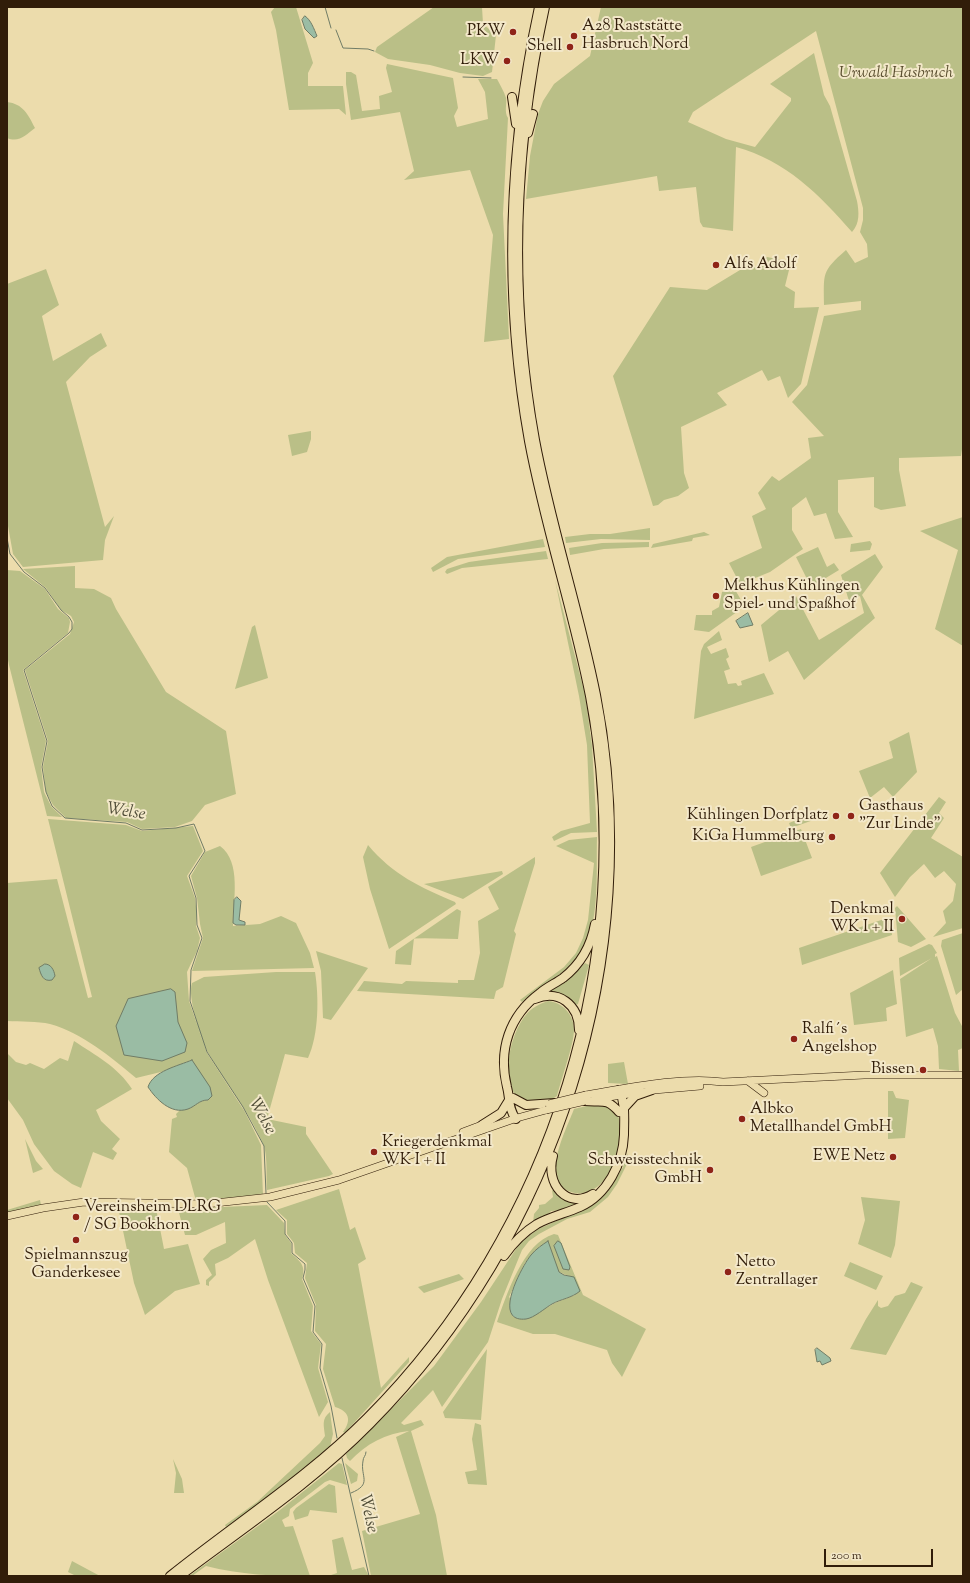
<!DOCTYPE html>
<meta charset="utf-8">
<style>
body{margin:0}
#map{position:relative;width:970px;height:1583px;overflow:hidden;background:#ecdcac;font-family:"Sorts Mill Goudy",serif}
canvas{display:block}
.frame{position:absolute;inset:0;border:8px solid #311d09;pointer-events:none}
.scale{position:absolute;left:824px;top:1549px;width:109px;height:18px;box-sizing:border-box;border:2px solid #311d09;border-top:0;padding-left:5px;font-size:12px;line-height:14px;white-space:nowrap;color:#311d09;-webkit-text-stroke:3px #f3e8c9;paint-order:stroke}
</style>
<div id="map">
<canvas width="970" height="1583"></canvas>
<div class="frame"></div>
<div class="scale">200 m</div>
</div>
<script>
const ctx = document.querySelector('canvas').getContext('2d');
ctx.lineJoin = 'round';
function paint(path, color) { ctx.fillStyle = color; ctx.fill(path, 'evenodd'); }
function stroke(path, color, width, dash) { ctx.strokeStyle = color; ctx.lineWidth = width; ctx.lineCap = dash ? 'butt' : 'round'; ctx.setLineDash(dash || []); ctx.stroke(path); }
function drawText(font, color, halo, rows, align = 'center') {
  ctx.font = font + ' "Sorts Mill Goudy",serif'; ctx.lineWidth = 4; ctx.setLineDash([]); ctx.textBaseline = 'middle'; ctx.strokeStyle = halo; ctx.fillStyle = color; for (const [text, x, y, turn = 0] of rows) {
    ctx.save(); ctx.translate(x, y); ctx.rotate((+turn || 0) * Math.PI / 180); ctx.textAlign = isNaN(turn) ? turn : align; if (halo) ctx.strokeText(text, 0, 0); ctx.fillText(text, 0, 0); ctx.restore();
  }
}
paint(new Path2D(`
 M275,7H296L313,63L308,73V86H343L346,115L339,109L289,110L276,30L271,12Z
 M434,7H482L483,24L496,35L492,72L483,76L460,73L430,65L388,59L375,52L377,47Z
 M601,7H963V442L961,456L899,458V470L906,506L881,510L874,507V477L838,480V512L853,537L835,539L826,513L814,516L806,497L792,508V530L803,549L770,572L740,584L729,563L762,548L752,516L766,509L758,493L772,476L779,481L811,458L808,438L824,436L792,402L807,385L824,316L861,310V301L824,305C824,273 821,272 846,250L855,263L868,257L867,244L860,232L863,220V208L816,31L693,112L688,122L726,139L755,147L791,101V98L770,84L814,53L824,95L830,106L857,201C859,212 860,223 852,232C819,194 786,161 736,147L733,231L703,227L700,222L696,187L659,191L657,176L526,199L530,156L538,114L543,101L554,84L590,56Z
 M387,64L453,78L458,108L454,116L457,127L488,119L485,92L478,79H497C500,85 504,91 506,98C507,104 504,112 508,118L503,214L509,339L484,342L493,235L470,170L404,180L414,171L400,112L351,120L346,84V72H351L356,75L362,111L380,109L379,96L392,92L386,68Z
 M7,102C23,104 28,114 35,128C26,135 19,143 7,138Z
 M767,257L791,262L785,286L795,292L794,308L819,307L801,384L788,398L780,376L768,381L762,370L717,393L727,405L681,427L684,473L689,488L678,496L664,500L658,505L653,506L613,376L670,287L707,290L740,270L755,267Z
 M46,269L59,305L42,316L53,361L101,333L107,346L90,357L66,382L105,527L114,516L105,540L103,560L23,567L13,554L8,526L7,284Z
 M311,431V439L307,452L292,456L288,435Z
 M963,517V646L935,629L958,550L920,531Z
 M650,528V540L601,539L566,543L565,537L590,534H610Z
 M704,532L710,535L693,538L692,541L651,548L653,544Z
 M543,539L545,547L458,559L433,572L431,568L447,557Z
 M870,541L872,544L870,550L850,552L851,544Z
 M649,542V547L604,549L570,555L569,548L602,543Z
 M818,547L827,567L834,563L839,570L811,587L796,557Z
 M546,551L548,559L462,568L447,574L445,572L447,569L469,562Z
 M875,554L883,567L862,595L875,618L804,680L788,651L769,662L761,625L796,596L819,640L864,613L860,596L849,601L841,575Z
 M75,566V588L94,589L111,598L116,609L166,692L226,731L236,794L205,805L192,821L175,827L142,829L127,822L66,818L53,805L46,792L43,767L48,741L25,670L70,634L74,622L71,616L61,610L46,588L23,569Z
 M7,570L20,571L45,589L58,609L69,618L70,622L68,633L23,670L46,741L41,767L44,792L51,806L62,817L47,816L9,665L7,655Z
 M555,580L585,694L592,746L597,832L571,833L554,841L552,837L561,831L590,823L587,745L579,696Z
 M734,588L744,605L741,609L709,632L694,630L696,615H712V611L719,607L722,592Z
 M255,625L268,678L235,689L252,627Z
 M719,631L722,640L707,647L711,654L726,648L729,657L726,659L730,669L724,671L728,684L736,683L738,686L742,685L741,681L764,673L774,694L694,719L701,651L704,644Z
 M909,732L917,772L893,797L884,787L870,798L859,771L893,758L889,742Z
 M939,797L946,802L939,813L944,818L931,838L963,857V928L933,937L946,923L943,911L953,901L956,884L944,871L935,878L924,864L910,877L895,897L880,873Z
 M817,812L819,818L791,828L789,823Z
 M48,819L126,825L142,831L193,826L203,851L187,876L195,898L197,915L196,926L200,938L197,951L187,972L189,1001L207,1053L245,1112L261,1145L263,1195L222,1201H196L187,1168L169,1152L172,1119L177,1117L176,1114L181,1109C192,1109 198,1100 208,1100L192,1060L165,1071L136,1078C111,1057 82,1033 50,1024C38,1021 20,1022 7,1021V883L57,879L88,998L92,997Z
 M801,829L812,858L761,876L751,847Z
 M597,837C596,871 601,928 579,956C565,975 540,986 522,1002L520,1000L564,967L576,953L583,938L588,920L594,863L556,846L569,840Z
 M368,845C393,875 420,887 455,902L456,904L389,949L370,889L363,857Z
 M220,846C242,862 233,901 233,926L260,924L281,916L296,923L310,953L314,968L192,971L203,938L200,924L197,898L191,876L205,852Z
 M535,857V863L514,931L516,934L503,987L496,991L494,999L357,991L364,981L402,984L406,981L458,983V980H474L480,953L478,921L499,909L488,887Z
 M502,871L503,874L463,899L424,884Z
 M897,906L926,939L911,947L898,942L895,908Z
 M457,909L461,911L458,939L414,938L411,965L395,964L396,951Z
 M890,917L892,935L802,965L799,948Z
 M963,933V989L956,995L941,946L942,940Z
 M929,944L932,945L937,953L935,954V957L937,956L955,1013L963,1028V1048L958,1050L959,1071L939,1069L938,1046L933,1028L906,1037L900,979L932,958L900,976L899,958Z
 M316,951L368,968L331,1020L323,1018L321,971Z
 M585,963L589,965L578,1004L573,1006L550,994V991L571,977Z
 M893,970L897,1004L886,1008L887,1021L854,1025L850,993Z
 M276,972H315C319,996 319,1035 308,1058L285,1054L267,1119L306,1127V1134L333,1174L329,1176L267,1190C266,1178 268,1154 263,1144C249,1111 226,1084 208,1053C201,1039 187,997 192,983L204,977Z
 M548,1001C562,1002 574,1014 574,1030C574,1044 561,1080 557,1096C552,1100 546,1100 540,1101C493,1109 507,1038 525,1016C531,1008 539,1004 548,1001Z
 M74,1041C95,1055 118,1067 132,1089L96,1110L101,1121L120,1139L112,1149L117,1153L113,1160L93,1152L81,1188L72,1184L54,1171L34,1144L23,1120L7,1098V1053L16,1062L26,1065L30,1063L44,1069L60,1058L68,1061Z
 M624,1062L628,1084L608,1083V1064Z
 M888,1091H893L896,1098L909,1100L905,1138L888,1139Z
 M595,1104C601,1104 607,1104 612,1108C637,1128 608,1211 566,1190C541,1177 567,1128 574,1109Z
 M25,1139L36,1161L43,1169L33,1173Z
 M628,1153L627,1164L617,1184L608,1197L590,1212L567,1219L539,1234L529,1241L522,1250L502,1299L488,1342L442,1407L433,1390L401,1423L404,1425L421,1420L424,1425L411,1431L436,1515L447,1576H371L362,1531L420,1514L396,1437L409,1431C386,1433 366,1444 350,1461L347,1458L346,1454L434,1366L481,1302L520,1243L538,1229L591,1206L608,1191L623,1167Z
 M339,1189L350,1230L355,1227L366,1259L358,1264L381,1388L409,1357V1362L345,1433L343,1432C352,1420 349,1411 335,1407L323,1369L326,1344L315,1331L316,1305L305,1278L307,1263L295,1253L294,1243L287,1234V1220L276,1210Z
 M552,1190L575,1201V1204C567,1207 560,1211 551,1211L545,1218L533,1223L534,1214L539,1208V1205L545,1204L553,1197Z
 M861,1197L900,1201L895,1245L891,1258L858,1244L865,1220Z
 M40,1200L41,1205L7,1214V1210Z
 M267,1205L284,1223L285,1235L291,1243V1253C301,1262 306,1266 302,1279L313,1306L311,1331L321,1344L318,1368L328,1402L319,1417L268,1280L255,1239L228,1258L215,1264L216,1275L209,1282V1286L206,1285V1280L212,1275L203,1259L211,1250L226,1243L225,1222L196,1235H185L178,1209Z
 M118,1207L156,1208L164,1249L188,1244L200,1284L175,1291L145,1315L134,1283Z
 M554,1234L558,1235L583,1295L646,1329L622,1377L612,1363L607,1350L555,1334H533L497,1322C507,1294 523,1243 554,1234ZM540,1246L559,1272L569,1276L575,1295L555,1303L527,1319L509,1297L525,1263Z
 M850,1262L883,1276L876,1290L844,1276Z
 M459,1274L464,1279L424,1293L418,1287Z
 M911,1282L923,1287L886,1355L850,1349L866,1319L878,1300V1306L881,1308L888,1306L895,1296L905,1293Z
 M487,1349L481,1420L445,1418L443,1412Z
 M330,1412L333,1434L330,1447L262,1503L226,1527L225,1525L257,1502L320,1443L325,1436C324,1426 321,1419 330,1412Z
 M475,1423L481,1425L487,1485L468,1484L465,1472L477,1470L472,1439Z
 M173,1459L182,1479L184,1493H174L176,1473Z
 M339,1463L342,1464L347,1485L330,1480L325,1482L290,1509L289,1516L282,1520L285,1527L293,1526L310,1576C274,1576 240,1575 206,1566L192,1576H189L280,1510Z
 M345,1463L358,1474L357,1481L351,1484Z
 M329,1484L335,1486L337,1513L310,1510L308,1516L295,1520L293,1512L296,1508Z
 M343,1537L352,1570L364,1567L369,1576H328L337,1573L332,1540Z
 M72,1561L100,1576H76L68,1572Z`), '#babf87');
const water = new Path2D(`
 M305,16C311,20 314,29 317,36L314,38L305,29L302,20Z
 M748,613L753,625L740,628L736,621Z
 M237,897L241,901L239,920L245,922V925H236L233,923L234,900Z
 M45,964C51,964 54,970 55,976L52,980C43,982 41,975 39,968Z
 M171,989L175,992L178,1022L187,1043L185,1052L162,1061L124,1055L116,1026L128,999Z
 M192,1060L210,1087L212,1096L208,1100C199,1100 196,1106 188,1109C171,1115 156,1099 148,1087C153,1071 178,1066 192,1060Z
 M548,1241L559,1272L564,1275L574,1277L580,1291C572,1298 561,1299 552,1304C545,1308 534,1318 526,1319C491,1323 522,1266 531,1255C536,1249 542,1245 548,1241Z
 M558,1241L561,1243L570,1267L569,1270L563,1269L554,1246Z
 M817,1348L830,1358L831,1361L822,1365L820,1361L817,1362L815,1350Z`);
paint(water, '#9abca4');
stroke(water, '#707c66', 1);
stroke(new Path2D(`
 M325,7L331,28
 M336,30L343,48L368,49L374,51
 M463,77L491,78
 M7,538L10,554L24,572L45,588L61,610L69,617L72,622V629L69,633L24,670L47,741L42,767L46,792L52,806L65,818L126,823L142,830L176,828L194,824L205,851L189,876L196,898L197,925L202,938L191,970L190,1001L207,1052L243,1107L264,1146L266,1193
 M267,1202L285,1221V1234L292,1243V1253L305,1264V1270L303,1278L315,1306L313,1332L322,1344L320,1368L331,1406L337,1438
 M89,1206H102
 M118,1206L155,1207
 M342,1458L369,1576
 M351,1493C373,1484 360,1477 363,1461C363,1457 366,1456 366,1452`), '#707c66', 1);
const major = new Path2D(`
 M748,1081L764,1093
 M654,1090L700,1086
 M586,1095C627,1088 683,1076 723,1082L864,1075H963
 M595,1099L642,1092
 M463,1132L487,1123
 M7,1216L43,1208L84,1202L206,1204L270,1197L339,1180L517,1118L546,1110`);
const highway = new Path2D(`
 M512,97L516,124
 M528,133L533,114
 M535,999C559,989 579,1005 579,1030
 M513,1098L526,1105L555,1103
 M585,1101C602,1103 606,1097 619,1112
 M624,1108L635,1096L652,1090
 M516,1119C508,1109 510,1098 507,1087C498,1050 509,1016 540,993C547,987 556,983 563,978C581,964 591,946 595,924
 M482,1125L501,1113L509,1100
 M553,1156C545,1184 567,1210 593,1194
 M504,1256C513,1243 524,1232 537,1224C550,1217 566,1213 580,1207C607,1195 623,1163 624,1135C624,1119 626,1104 619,1090
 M170,1576C236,1523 307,1478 367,1418C554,1231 639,955 590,696C573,610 545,527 529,441C503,296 508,150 539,7
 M180,1576C245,1527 313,1482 370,1424C557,1235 647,957 596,695C579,609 551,526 535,440C509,296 514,149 545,7`);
stroke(major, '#311d09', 8);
stroke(highway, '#311d09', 10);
stroke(major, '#ecdcac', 7);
stroke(highway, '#ecdcac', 8);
const majorBridge = new Path2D(`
 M549,1104L586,1095
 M546,1110L585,1101`);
stroke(majorBridge, '#311d09', 8, []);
stroke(majorBridge, '#ecdcac', 7);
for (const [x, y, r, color] of [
 [513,32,4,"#8f2418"],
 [574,36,4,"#8f2418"],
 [570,47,4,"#8f2418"],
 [507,61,4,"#8f2418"],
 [716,265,4,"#8f2418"],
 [716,596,4,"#8f2418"],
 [836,816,4,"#8f2418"],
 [851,816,4,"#8f2418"],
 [832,837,4,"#8f2418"],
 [902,919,4,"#8f2418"],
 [794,1039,4,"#8f2418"],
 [923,1070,4,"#8f2418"],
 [742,1119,4,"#8f2418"],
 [374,1152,4,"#8f2418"],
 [893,1157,4,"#8f2418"],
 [710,1170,4,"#8f2418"],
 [76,1217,4,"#8f2418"],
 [76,1240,4,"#8f2418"],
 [728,1272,4,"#8f2418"]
]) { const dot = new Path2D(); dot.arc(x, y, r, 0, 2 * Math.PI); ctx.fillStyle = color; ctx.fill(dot); stroke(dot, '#f3e8c9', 1.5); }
drawText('16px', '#311d09', '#f3e8c9', [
 ["A28 Raststätte",582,27],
 ["Hasbruch Nord",582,45],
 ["PKW",505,32,"right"],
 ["Shell",562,47,"right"],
 ["LKW",499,61,"right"],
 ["Alfs Adolf",724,265],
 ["Melkhus Kühlingen",724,587],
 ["Spiel- und Spaßhof",724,605],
 ["Gasthaus",859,807],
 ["\"Zur Linde\"",859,825],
 ["Kühlingen Dorfplatz",828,816,"right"],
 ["KiGa Hummelburg",824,837,"right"],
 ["Denkmal",894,910,"right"],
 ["WK I + II",894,928,"right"],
 ["Ralfi´s",802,1030],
 ["Angelshop",802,1048],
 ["Bissen",915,1070,"right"],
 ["Albko",750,1110],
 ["Metallhandel GmbH",750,1128],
 ["Kriegerdenkmal",382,1143],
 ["WK I + II",382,1161],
 ["EWE Netz",885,1157,"right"],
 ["Schweisstechnik",702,1161,"right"],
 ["GmbH",702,1179,"right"],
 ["Vereinsheim DLRG",84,1208],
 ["/ SG Bookhorn",84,1226],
 ["Spielmannszug",76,1256,"center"],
 ["Ganderkesee",76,1274,"center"],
 ["Netto",736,1263],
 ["Zentrallager",736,1281]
], 'left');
drawText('italic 16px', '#5a4e2f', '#f3e8c9', [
 ["Urwald Hasbruch",896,74]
]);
drawText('italic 17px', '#504d38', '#f3e8c9', [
 ["Welse",126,813,9],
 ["Welse",261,1117,61],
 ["Welse",367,1514,77]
]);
</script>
